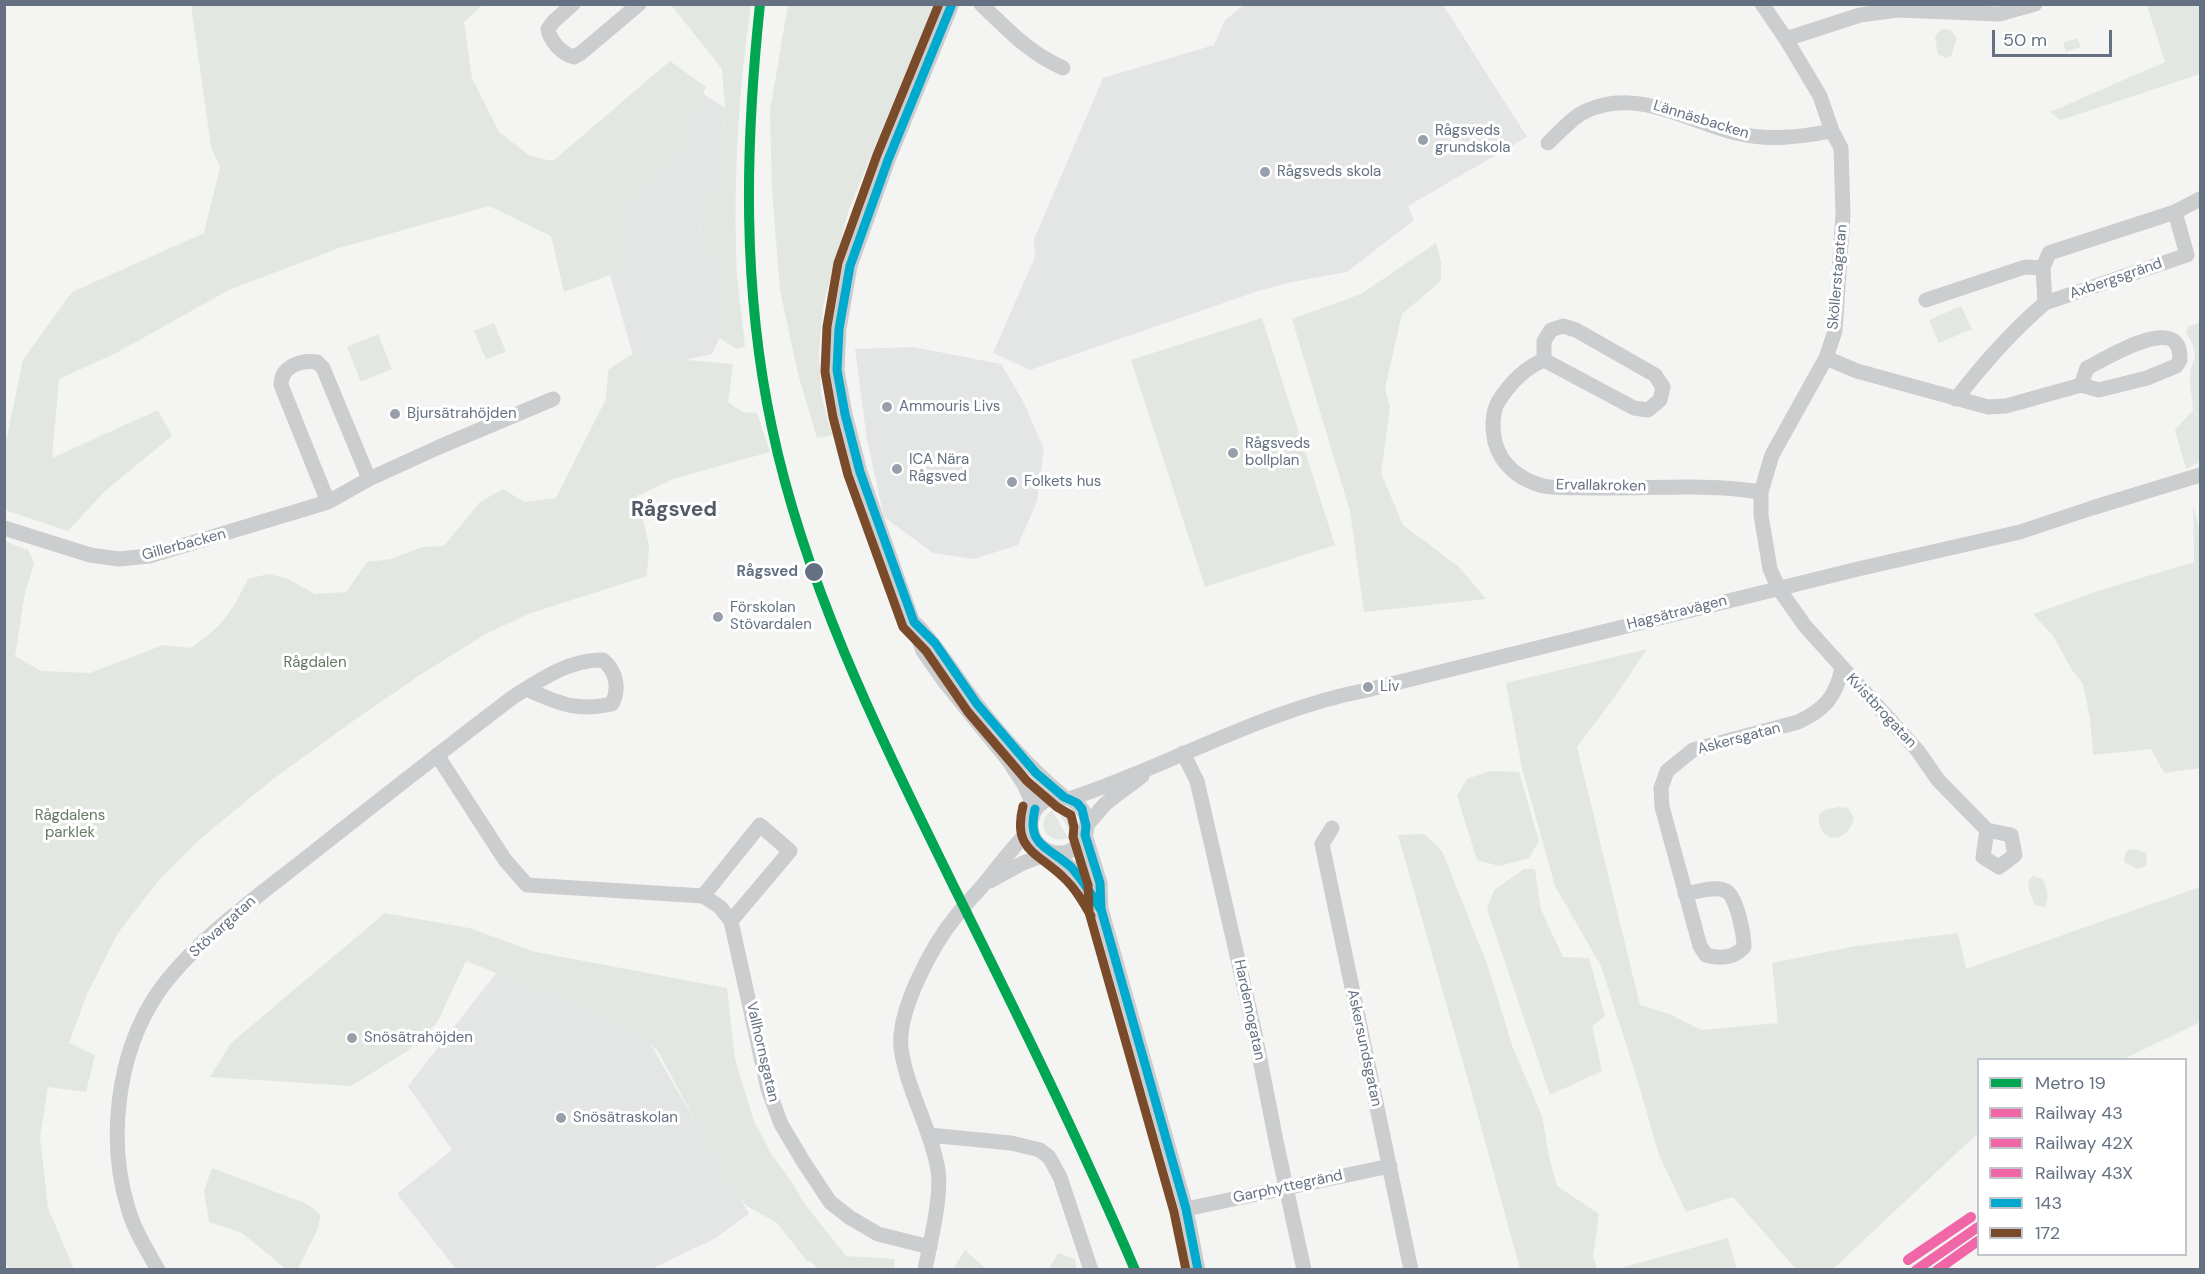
<!DOCTYPE html>
<meta charset="utf-8">
<style>
body{margin:0}
#map{position:relative;width:2205px;height:1274px;overflow:hidden;background:#f4f4f3;font-family:"DM Sans",sans-serif}
canvas{display:block}
.frame{position:absolute;inset:0;border:6px solid #657182;pointer-events:none}
.legend{position:absolute;left:1977px;top:1058px;width:210px;height:198px;box-sizing:border-box;background:#fff;border:2px solid #c1c6cd;margin:0;padding:8px 10px;list-style:none;font-size:18px;color:#657182}
.legend li{display:flex;align-items:center;gap:12px;height:30px}
.legend b{width:30px;border:2px solid #c1c6cd}
.scale{position:absolute;left:1992px;top:30px;width:120px;height:27px;box-sizing:border-box;border:3px solid #657182;border-top:0;padding-left:8px;font-size:18px;line-height:21px;white-space:nowrap;color:#657182;-webkit-text-stroke:4px #fff;paint-order:stroke}
</style>
<div id="map">
<canvas width="2205" height="1274"></canvas>
<div class="frame"></div>
<ul class="legend">
<li><b style="height:8px;background:#00a651"></b>Metro 19</li>
<li><b style="height:8px;background:#f166a7"></b>Railway 43</li>
<li><b style="height:8px;background:#f166a7"></b>Railway 42X</li>
<li><b style="height:8px;background:#f166a7"></b>Railway 43X</li>
<li><b style="height:8px;background:#00a9ce"></b>143</li>
<li><b style="height:8px;background:#7a4b2a"></b>172</li>
</ul>
<div class="scale">50 m</div>
</div>
<script>
const ctx = document.querySelector('canvas').getContext('2d');
ctx.lineJoin = 'round';
function paint(path, color) { ctx.fillStyle = color; ctx.fill(path, 'evenodd'); }
function stroke(path, color, width, dash) { ctx.strokeStyle = color; ctx.lineWidth = width; ctx.lineCap = dash ? 'butt' : 'round'; ctx.setLineDash(dash || []); ctx.stroke(path); }
function drawText(font, color, halo, rows, align = 'center') {
  ctx.font = font + ' "DM Sans",sans-serif'; ctx.lineWidth = 6; ctx.setLineDash([]); ctx.textBaseline = 'middle'; ctx.strokeStyle = halo; ctx.fillStyle = color; for (const [text, x, y, turn = 0] of rows) {
    ctx.save(); ctx.translate(x, y); ctx.rotate((+turn || 0) * Math.PI / 180); ctx.textAlign = isNaN(turn) ? turn : align; if (halo) ctx.strokeText(text, 0, 0); ctx.fillText(text, 0, 0); ctx.restore();
  }
}
paint(new Path2D(`
 M1244,5H1443L1527,137L1408,206L1414,220L1347,272L1287,283L1258,291L1030,370L993,353L1035,257L1034,239L1103,78L1214,45L1225,20Z
 M692,87L725,108L719,176L701,218L700,240L719,269L723,331L712,354L672,363L634,359L605,257L585,149Z
 M913,347L1001,364L1023,401L1044,449L1037,501L1018,545L974,559L933,553L884,517L867,440L855,349Z
 M500,968L633,1014L749,1214L714,1239L651,1269H456L397,1194L452,1150L408,1086Z`), '#e4e5e5');
paint(new Path2D(`
 M788,4L934,5L849,209L823,307L819,352L821,394L832,435L817,438L798,374L780,290L772,191L770,111Z
 M191,5H483L464,22L472,78L499,132L530,156L553,161L670,61L706,87L677,157L653,178L620,216L616,273L564,292L551,236L489,206L339,248L229,290L116,353L59,379L52,458L158,410L172,436L105,491L68,531L5,510V446L23,360L72,292L204,233L220,167L211,147Z
 M671,5H751C739,86 734,168 736,250C736,282 742,314 745,346L736,349L720,338L719,269L700,240L701,218L719,176L725,108L722,69Z
 M2147,5H2200V74L2061,120L2050,112L2165,62Z
 M1944,29L1951,30L1957,38L1951,56L1946,58L1938,54L1935,38L1939,31Z
 M2077,38L2081,47L2066,52L2063,43Z
 M1436,243L1441,261V281L1402,314L1385,388L1390,408L1381,473L1403,525L1458,566L1486,599L1364,612L1350,511L1292,319L1361,294Z
 M1961,306L1972,329L1939,343L1929,320Z
 M1262,318L1335,545L1205,587L1131,360Z
 M2200,322V462L2186,469L2175,430L2193,410C2192,400 2190,389 2190,379C2190,356 2203,360 2186,333L2188,327Z
 M494,323L506,352L486,359L474,331Z
 M378,334L392,369L361,382L347,347Z
 M630,355L733,364L728,402L742,412L757,413L770,452L676,478L637,496L649,545L647,576L528,614L486,634L423,673L353,721L272,780L200,839L158,881L118,933L87,994L69,1043L95,1055L86,1092L48,1087L40,1137L48,1208L74,1269H9L4,1262L5,541L26,550L27,548L34,563L25,593L15,656L41,671L90,673L163,645L191,648C223,626 231,613 248,579L268,574L286,578L315,594L346,592L367,562L391,559L422,547L444,546L480,502L503,489L524,502L556,498L606,399L608,370Z
 M2193,505L2200,531V768L2164,773L2151,749L2093,755L2090,718L2083,684L2072,670L2053,636L2033,614L2101,590L2194,562Z
 M1647,649L1614,698L1577,747L1640,1005L1669,1014L1701,1030L1778,1023L1772,963L1856,946L1958,933L1966,969L2200,887V1022L2124,1059L1978,1060V1133L1833,1269H1796L1733,1197L1686,1212L1659,1155L1635,1072L1601,966L1555,886L1522,768L1506,683Z
 M1490,771L1519,772L1539,841L1529,858L1499,866L1477,860L1457,796L1467,779Z
 M1838,807L1848,808L1854,818C1847,846 1816,844 1819,814L1828,809Z
 M1056,808C1072,807 1081,822 1072,835Z
 M1052,810L1068,838C1046,845 1034,823 1052,810Z
 M1424,834L1442,851L1487,964L1513,1048L1542,1116L1549,1157L1557,1186L1599,1214L1593,1256L1597,1269H1520L1470,1087L1398,835Z
 M2136,849L2146,853L2147,865L2137,869L2124,862L2125,854L2128,850Z
 M1524,869H1535L1541,910L1563,957L1589,958L1605,1016L1592,1026L1602,1071L1550,1095L1487,909L1494,890Z
 M2034,876L2042,879C2048,888 2049,898 2045,907L2035,905C2031,897 2027,888 2029,879Z
 M385,913L469,928L536,952L727,988L735,1059L754,1121L771,1154L792,1182L804,1203L846,1256L895,1259L894,1269H817L811,1261H807L777,1223L747,1206L732,1190L658,1051L629,1025L466,961L437,1023L406,1052L351,1086L210,1077L231,1043Z
 M212,1168L307,1204L321,1215L317,1230L298,1269H286L242,1233L209,1222L204,1191Z
 M1728,1238L1737,1269H1625L1624,1267Z
 M965,1250L986,1269H953Z
 M1058,1253L1075,1259L1077,1269H1049Z`), '#e3e7e1');
stroke(new Path2D(`
 M573,4L553,22L548,29C550,41 562,54 574,57L581,53L639,4
 M952,4L888,160L850,266L839,329L837,370L845,414L860,472L923,651L944,681L1008,760L1024,784L1035,809
 M981,4C1009,31 1028,52 1063,68
 M1762,4L1786,39L1820,96L1832,131L1841,148L1843,215L1835,331L1826,358L1772,455L1761,492V515L1770,569L1779,589L1805,626L1918,751L1938,780L1987,830L2011,835L2015,855L1999,867L1983,857L1987,830
 M1786,39L1860,15L1898,10L1999,14L2035,4
 M1548,143C1559,133 1572,117 1586,111C1636,87 1688,121 1736,133C1768,141 1800,137 1832,131
 M2175,212L2200,199
 M1926,300L2025,267L2043,268
 M1826,358L1857,371L1988,407L2006,406L2081,385L2099,390L2147,378L2176,366L2180,360C2180,354 2180,347 2175,342C2158,326 2105,359 2087,368L2081,385
 M1544,360V341L1551,330L1563,326L1576,330L1655,375L1663,387L1660,400L1648,410L1634,408L1544,360C1524,368 1510,383 1498,402C1492,413 1492,430 1495,442C1501,465 1520,480 1543,486C1558,489 1577,487 1593,488C1649,489 1705,483 1761,492
 M1956,399C1983,364 2011,332 2045,303L2043,268L2049,253L2175,212L2187,255L2045,303
 M328,502L281,385C281,366 301,360 317,362L323,368L369,479
 M4,528L90,555L119,559L149,556L328,502L369,479L439,447L553,399
 M916,624C939,648 955,676 975,702C1001,736 1031,769 1064,797
 M1183,753L1197,781L1255,1034L1276,1141L1304,1270
 M437,755L505,860L527,885L703,896L720,907L731,921L768,1089L781,1124L803,1161L830,1202L849,1217L878,1234L930,1247
 M1031 825a28 28 0 1 1 56 0a28 28 0 1 1-56 0Z
 M1069,799C1169,766 1263,710 1367,690L1858,569L2020,532L2092,508L2200,475
 M1086,826L1106,803L1142,776
 M1332,828L1322,844L1411,1270
 M1085,835L1100,883L1101,909L1186,1209L1198,1270
 M1052,852L1077,873L1100,908
 M990,881L1023,863L1052,852
 M1685,894C1696,892 1716,885 1726,891C1737,896 1744,936 1744,947C1734,958 1720,959 1706,955L1700,946L1662,807L1661,788L1667,771L1693,750L1798,722C1824,710 1836,697 1842,668
 M703,896L760,825L790,851L731,921
 M929,1135L1011,1143L1040,1150L1049,1157L1060,1177L1091,1270
 M1186,1209L1390,1166
 M158,1270C147,1250 134,1230 128,1208C107,1140 117,1054 157,994C194,940 264,892 315,851C381,799 446,748 513,697C540,680 570,659 603,660C616,671 620,688 612,704C575,712 559,703 526,689
 M925,1270C930,1243 942,1196 938,1170C931,1128 907,1091 901,1048C897,1010 933,944 957,915C965,904 975,895 984,884C1000,865 1013,846 1031,829`), '#cccdce', 15);
stroke(new Path2D(`
 M952,4L888,160L850,266L839,329L837,370L845,414L860,472L914,622L935,643L977,704L1036,773L1064,797L1077,803L1082,809L1086,826L1085,835L1100,883L1101,909L1186,1209L1198,1270
 M1035,809C1026,846 1048,846 1071,867C1083,880 1092,895 1101,910`), '#00a9ce', 9);
stroke(new Path2D(`
 M939,4L877,155L838,263L827,327L825,372L833,417L848,475L903,627L926,651L968,712L1027,781L1057,807L1071,815L1074,827L1073,837L1088,885L1089,912L1174,1212L1186,1270
 M1023,806C1012,850 1037,852 1063,877C1075,888 1083,902 1091,916`), '#7a4b2a', 9);
stroke(new Path2D(`
 M1916,1270L1978,1227`), '#f166a7', 10);
stroke(new Path2D(`
 M1937,1270L1978,1241`), '#f166a7', 10);
stroke(new Path2D(`
 M1908,1260L1971,1217`), '#f166a7', 10);
stroke(new Path2D(`
 M760,4C745,146 742,288 772,428C806,589 881,738 953,885C1016,1012 1079,1139 1135,1270`), '#00a651', 10);
for (const [x, y, r, color] of [
 [1423,140,6,"#979faa"],
 [1265,172,6,"#979faa"],
 [887,407,6,"#979faa"],
 [395,414,6,"#979faa"],
 [1233,453,6,"#979faa"],
 [897,469,6,"#979faa"],
 [1012,482,6,"#979faa"],
 [814,572,10,"#657182"],
 [718,617,6,"#979faa"],
 [1368,687,6,"#979faa"],
 [352,1038,6,"#979faa"],
 [561,1118,6,"#979faa"]
]) { const dot = new Path2D(); dot.arc(x, y, r, 0, 2 * Math.PI); ctx.fillStyle = color; ctx.fill(dot); stroke(dot, '#fff', 2); }
drawText('15px', '#657182', '#fff', [
 ["Lännäsbacken",1701,120,17],
 ["Sköllerstagatan",1838,277,-85],
 ["Axbergsgränd",2116,279,-19],
 ["Ervallakroken",1601,486,1],
 ["Gillerbacken",184,545,-15],
 ["Hagsätravägen",1677,613,-14],
 ["Kvistbrogatan",1881,711,47],
 ["Askersgatan",1739,739,-15],
 ["Stövargatan",223,927,-42],
 ["Hardemogatan",1249,1010,78],
 ["Askersundsgatan",1364,1048,78],
 ["Vallhornsgatan",762,1052,77],
 ["Garphyttegränd",1288,1187,-12]
]);
drawText('15px', '#657182', '#fff', [
 ["Rågsveds",1435,131],
 ["grundskola",1435,148],
 ["Rågsveds skola",1277,172],
 ["Ammouris Livs",899,407],
 ["Bjursätrahöjden",407,414],
 ["Rågsveds",1245,444],
 ["bollplan",1245,461],
 ["ICA Nära",909,460],
 ["Rågsved",909,477],
 ["Folkets hus",1024,482],
 ["Förskolan",730,608],
 ["Stövardalen",730,625],
 ["Liv",1380,687],
 ["Snösätrahöjden",364,1038],
 ["Snösätraskolan",573,1118]
], 'left');
drawText('bold 15px', '#657182', '#fff', [
 ["Rågsved",798,572]
], 'right');
drawText('15px', '#657964', '#fff', [
 ["Rågdalen",315,663],
 ["Rågdalens",70,816],
 ["parklek",70,833]
]);
drawText('bold 21px', '#535b67', '#fff', [
 ["Rågsved",674,510]
]);
</script>
